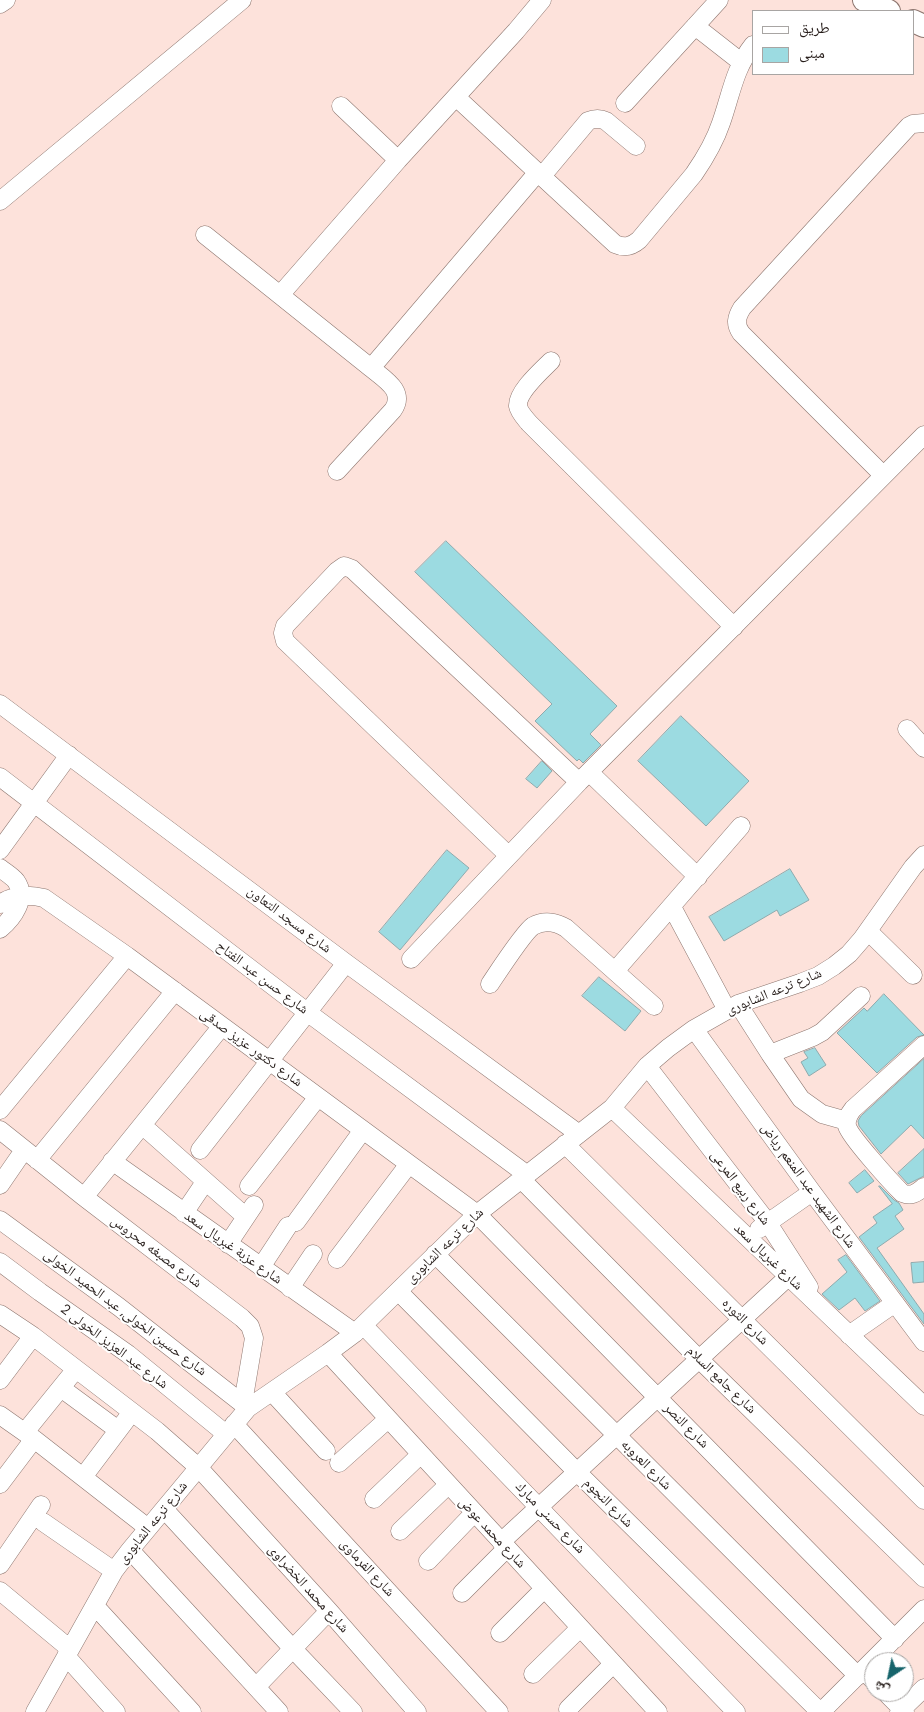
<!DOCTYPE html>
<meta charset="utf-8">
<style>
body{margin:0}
#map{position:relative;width:924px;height:1712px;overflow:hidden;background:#fde2db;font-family:"DM Sans","Noto Naskh Arabic",sans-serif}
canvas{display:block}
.legend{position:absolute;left:752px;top:10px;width:162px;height:65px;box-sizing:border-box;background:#fff;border:1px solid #a8a5a3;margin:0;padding:6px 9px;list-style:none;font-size:15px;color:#261d1a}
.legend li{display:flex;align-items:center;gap:10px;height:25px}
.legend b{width:25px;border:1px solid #a8a5a3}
.north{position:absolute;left:864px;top:1652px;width:50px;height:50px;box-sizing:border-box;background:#fff;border:1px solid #a8a5a3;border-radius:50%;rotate:214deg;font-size:14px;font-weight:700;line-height:20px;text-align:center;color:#261d1a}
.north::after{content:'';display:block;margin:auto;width:18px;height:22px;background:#16646b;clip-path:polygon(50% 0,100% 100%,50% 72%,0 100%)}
</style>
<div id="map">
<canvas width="924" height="1712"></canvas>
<ul class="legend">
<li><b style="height:6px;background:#fff"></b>طريق</li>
<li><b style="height:14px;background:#9cdbe1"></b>مبنى</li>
</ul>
<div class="north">ش</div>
</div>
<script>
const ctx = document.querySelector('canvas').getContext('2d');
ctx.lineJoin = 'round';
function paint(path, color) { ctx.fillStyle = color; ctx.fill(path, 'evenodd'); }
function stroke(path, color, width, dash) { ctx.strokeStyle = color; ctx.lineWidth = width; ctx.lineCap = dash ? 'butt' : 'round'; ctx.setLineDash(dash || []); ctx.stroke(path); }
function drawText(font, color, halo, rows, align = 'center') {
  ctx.font = font + ' "DM Sans","Noto Naskh Arabic",sans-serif'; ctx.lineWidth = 4; ctx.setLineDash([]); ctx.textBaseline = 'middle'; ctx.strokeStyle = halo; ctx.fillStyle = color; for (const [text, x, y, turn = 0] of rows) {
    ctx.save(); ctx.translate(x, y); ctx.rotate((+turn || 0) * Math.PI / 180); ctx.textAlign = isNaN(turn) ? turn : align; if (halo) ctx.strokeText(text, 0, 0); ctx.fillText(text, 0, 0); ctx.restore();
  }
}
const building = new Path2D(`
 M446,541L617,706L590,734L601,745L583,763L579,759L577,761L535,721L552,704L415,572Z
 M681,716L749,781L706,826L638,761Z
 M542,761L552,771L537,788L526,779Z
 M447,850L469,868L400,950L379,932Z
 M790,869L809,900L780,916L777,910L724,941L709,917Z
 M599,977L641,1011L625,1031L582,996Z
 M884,994L924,1035L917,1037L877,1073L837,1033L864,1008L867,1011Z
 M815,1048L826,1065L809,1076L801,1062L808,1058L804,1052Z
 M924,1059V1139L911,1125L881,1154L859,1126L858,1121L861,1116Z
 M924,1149V1176L908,1184L898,1173Z
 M865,1170L874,1181L857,1193L849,1183Z
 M879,1186H880L894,1200L899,1203L903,1210L895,1216L904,1229L877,1248L924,1314V1324L859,1237L877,1223L873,1217L892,1204Z
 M846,1255L880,1301L865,1311L855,1298L839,1310L822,1294L847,1272L838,1260Z
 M924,1262V1282L913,1283L911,1263Z`);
paint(building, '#9cdbe1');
stroke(building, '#8eaaad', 1);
const minor = new Path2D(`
 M0,4L6,0
 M695,26L741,62
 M456,97L615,244C624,248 631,247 639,240L694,174C705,158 715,141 721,123C731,95 734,69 753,45
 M625,103L719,0
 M341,106L398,160
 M542,176L588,121C595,118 600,118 606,121L636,146
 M0,201L242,0
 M205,235L371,368C384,379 406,391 393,410L337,471
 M280,295L398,160L516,31L542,0
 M551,361C541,371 517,392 518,406C519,412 525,418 529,423L734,627
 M371,368L538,172
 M883,475L741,333C735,324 736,318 742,308L909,126L913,124L924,123
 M0,704L346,963L579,1134
 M907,729L924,748
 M589,772L698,877
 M0,777L307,1012L526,1174
 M0,850L69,755
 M508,855L285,641L283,633L285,626L337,571L344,566L352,569L579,782
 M0,868C5,872 12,876 16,881C28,898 13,918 0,929
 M0,904C13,895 28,894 44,898L127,956L477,1214L895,1639
 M672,907L727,1010
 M868,931L913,975
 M411,959L579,782L924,435
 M615,971L741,826
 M490,984C498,972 524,932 533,926C544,920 556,922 566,928L654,1006
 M738,1004L770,1054L801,1099L822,1114L847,1121
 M694,1029L812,1192L924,1342
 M924,1045L853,1109C849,1114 846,1120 847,1126C850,1137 892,1183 902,1193C912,1197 916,1193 924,1187
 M770,1054L813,1037L822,1032L861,996
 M647,1066L768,1223L809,1287
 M612,1108L924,1406
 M0,1110L127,956
 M142,1125L246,1217
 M0,1130L84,1197L242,1318L250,1326L254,1338L243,1403
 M565,1144L924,1500
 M200,1150L346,963
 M37,1160L175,991
 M112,1161L355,1333
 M521,1179L699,1359L924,1578
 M0,1185L24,1150
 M249,1186L318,1097
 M84,1197L222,1026
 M184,1213L205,1182
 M0,1220L119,1307L248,1408
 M296,1222L363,1130
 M759,1229L812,1192
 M228,1244L254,1205
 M435,1254L858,1676
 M337,1259L409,1164
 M0,1262L40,1292L128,1354L226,1434
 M261,1267L288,1226
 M290,1288L313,1254
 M398,1291L577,1472L820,1712
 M0,1314L33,1336L157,1431L198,1467L329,1611L417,1712
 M363,1325L736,1712
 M849,1335L895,1303
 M328,1353L658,1712
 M0,1380L33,1336
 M61,1388L118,1430
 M272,1392L326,1451
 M0,1415L34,1439L148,1528
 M234,1424L499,1712
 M25,1432L76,1369
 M339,1463L388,1419
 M83,1477L132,1412
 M0,1484L34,1439
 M374,1499L420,1455
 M164,1509L293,1649L353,1712
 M43,1522L114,1571
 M400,1531L448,1485
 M501,1542L788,1277
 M130,1550L279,1712
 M428,1561L474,1513
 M0,1565L41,1505
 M0,1591L70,1649
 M462,1593L507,1548
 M95,1606L192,1712
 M500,1633L544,1589
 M66,1656L116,1712
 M863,1670L874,1681
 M533,1674L580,1628
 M256,1687L329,1611
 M885,1692L905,1712
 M568,1709L613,1664
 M35,1712L114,1571L130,1550L248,1408L328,1353L355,1333L477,1214L612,1108L647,1066L668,1048L694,1029L738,1004L800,983L818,976L834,966L849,954L862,939L913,867L924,855
 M821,1712L924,1609
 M899,1712L924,1688`);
const major = new Path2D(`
 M864,0L889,11
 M913,21L924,26`);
stroke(minor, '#8d766f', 19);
stroke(major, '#8d766f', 24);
stroke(minor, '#fff', 18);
stroke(major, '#fff', 22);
drawText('14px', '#261d1a', '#fff', [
 ["شارع مسجد التعاون",289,920,37],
 ["شارع حسن عبد الفتاح",262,978,37],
 ["شارع ترعه الشابورى",774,992,-22],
 ["شارع دكتور عزيز صدقى",251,1048,36],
 ["شارع الشهيد عبد المنعم رياض",808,1186,54],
 ["شارع ربيع المرعى",740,1188,53],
 ["شارع ترعه الشابورى",445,1246,-44],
 ["شارع عزبة غبريال سعد",233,1248,35],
 ["شارع مصبغه محروس",156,1252,37],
 ["شارع غبريال سعد",768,1257,44],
 ["شارع حسين الخولى, عبد الحميد الخولى",125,1313,37],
 ["شارع الثوره",745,1322,45],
 ["شارع عبد العزيز الخولى 2",114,1347,37],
 ["شارع جامع السلام",721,1380,44],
 ["شارع النصر",686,1426,45],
 ["شارع العروبه",646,1465,45],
 ["شارع النجوم",608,1503,45],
 ["شارع حسنى مبارك",550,1518,46],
 ["شارع ترعه الشابورى",153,1523,-51],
 ["شارع محمد عوض",492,1533,47],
 ["شارع الفرماوى",367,1568,47],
 ["شارع محمد الخضراوى",308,1589,48]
]);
</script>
